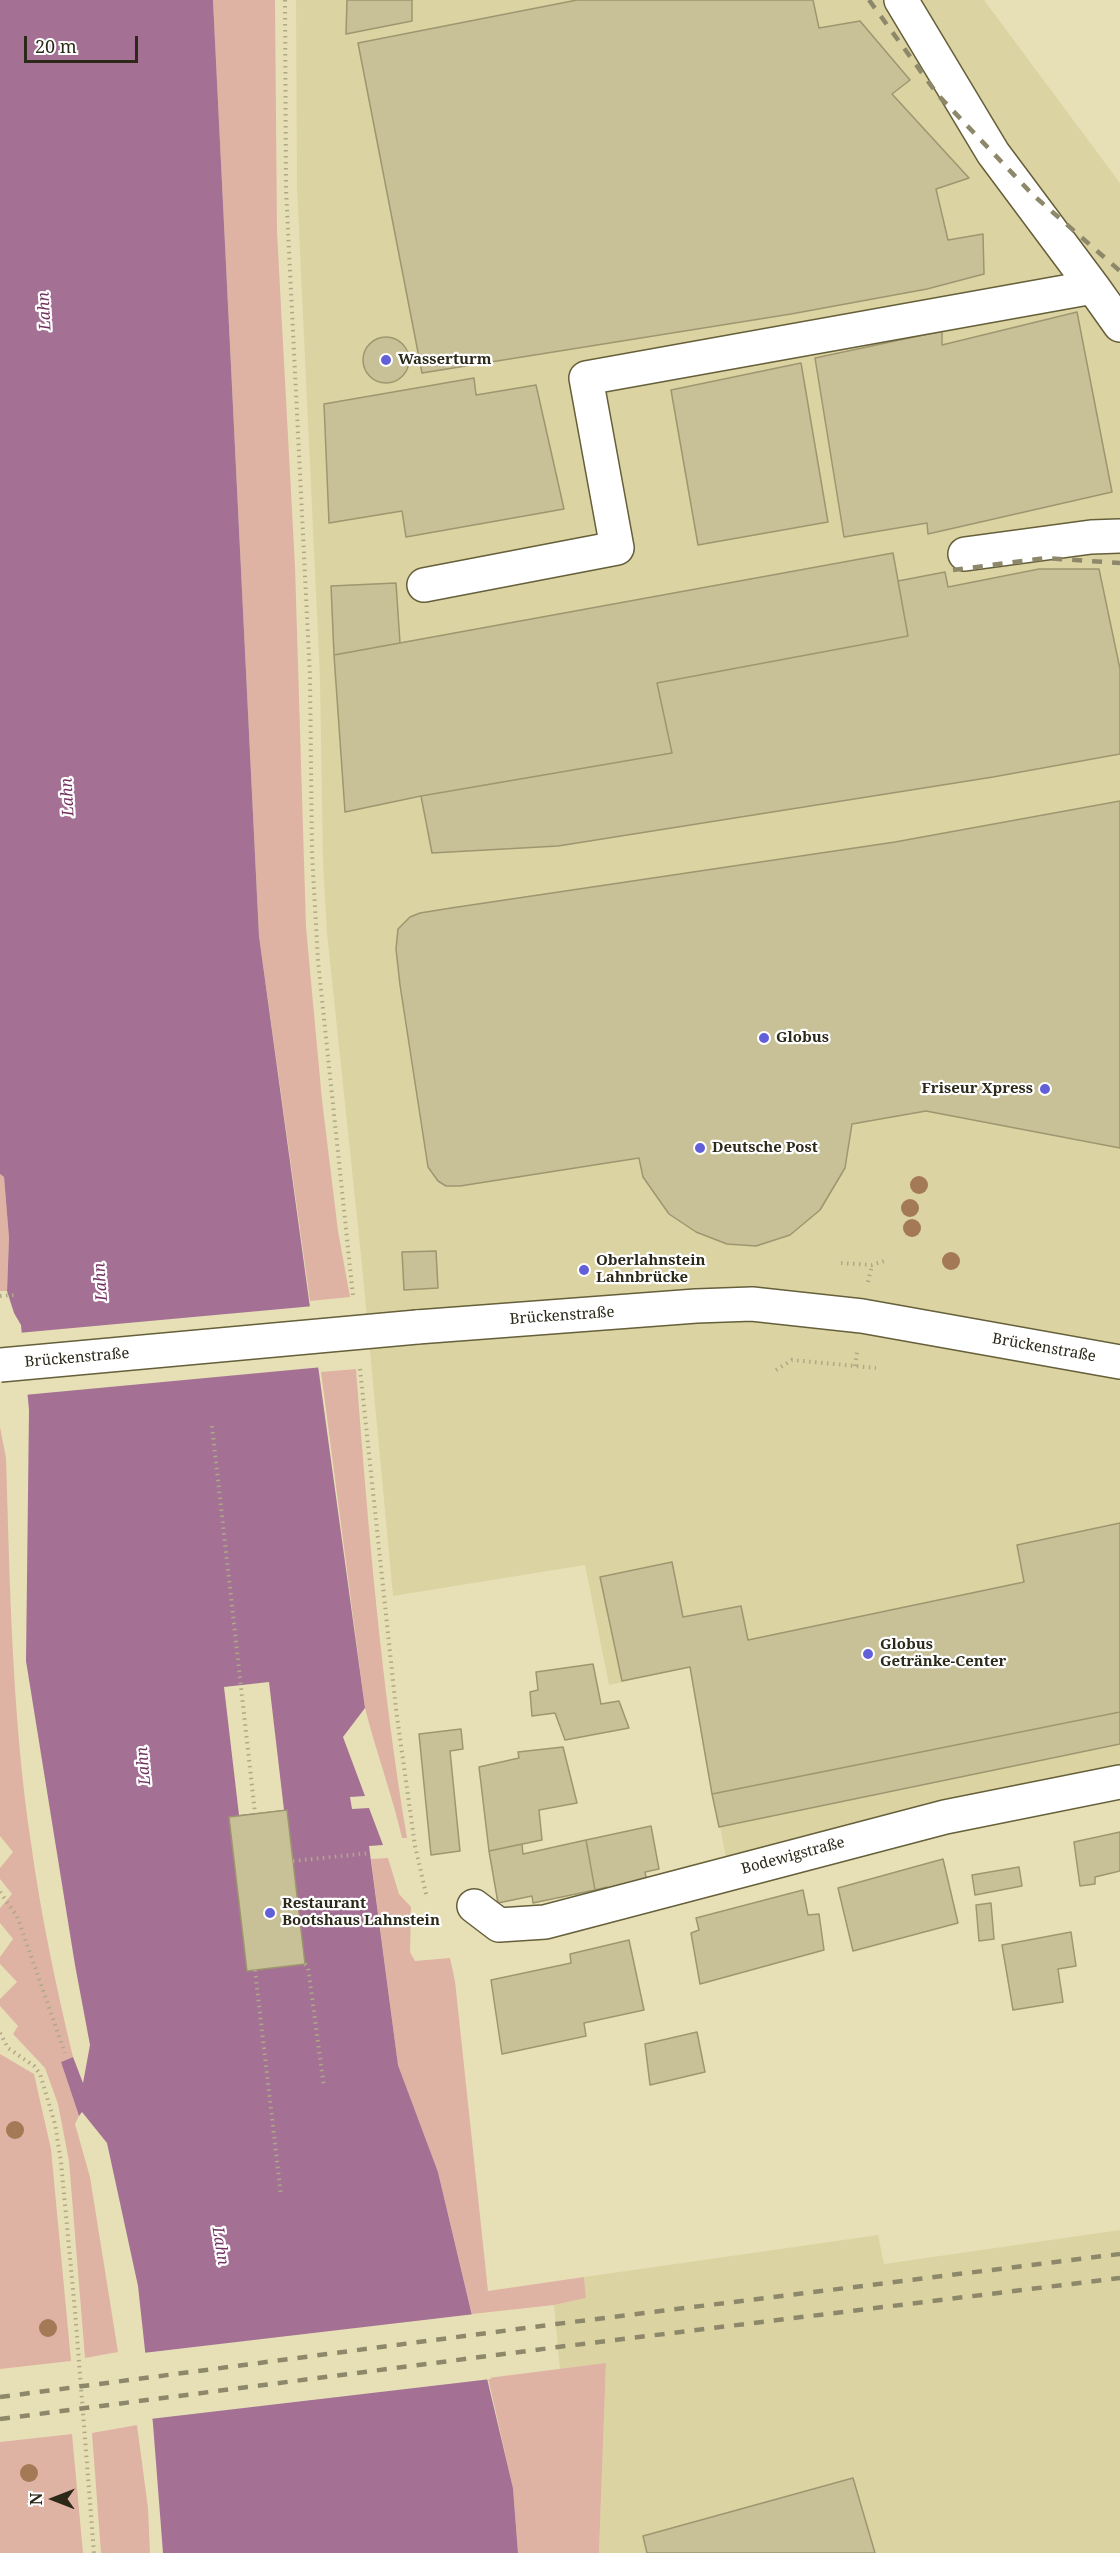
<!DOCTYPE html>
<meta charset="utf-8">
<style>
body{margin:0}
#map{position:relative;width:1120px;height:2553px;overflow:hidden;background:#e7e0b6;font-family:"Noto Serif",serif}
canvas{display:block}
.north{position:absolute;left:24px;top:2469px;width:60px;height:60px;-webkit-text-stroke:4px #fff;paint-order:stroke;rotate:270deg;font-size:16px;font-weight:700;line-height:24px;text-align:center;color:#2c2919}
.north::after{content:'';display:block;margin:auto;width:21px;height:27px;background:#2c2919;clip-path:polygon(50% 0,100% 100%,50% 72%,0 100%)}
.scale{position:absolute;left:24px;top:36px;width:114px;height:27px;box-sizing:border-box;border:3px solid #2c2919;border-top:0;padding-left:8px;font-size:18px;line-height:21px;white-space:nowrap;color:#2c2919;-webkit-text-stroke:4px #fff;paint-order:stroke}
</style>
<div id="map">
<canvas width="1120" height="2553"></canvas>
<div class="north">N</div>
<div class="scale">20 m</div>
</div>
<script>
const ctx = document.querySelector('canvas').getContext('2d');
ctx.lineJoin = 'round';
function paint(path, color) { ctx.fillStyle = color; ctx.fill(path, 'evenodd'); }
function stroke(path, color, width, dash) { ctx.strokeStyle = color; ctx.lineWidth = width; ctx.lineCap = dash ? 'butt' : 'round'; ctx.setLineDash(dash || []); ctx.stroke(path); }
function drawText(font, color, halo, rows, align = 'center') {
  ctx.font = font + ' "Noto Serif",serif'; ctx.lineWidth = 4.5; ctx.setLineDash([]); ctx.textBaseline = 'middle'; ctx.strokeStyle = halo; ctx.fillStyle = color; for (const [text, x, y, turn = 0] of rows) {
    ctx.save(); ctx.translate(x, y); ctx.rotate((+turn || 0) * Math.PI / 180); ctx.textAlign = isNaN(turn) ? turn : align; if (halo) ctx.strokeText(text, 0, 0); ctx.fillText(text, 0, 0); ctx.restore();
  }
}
paint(new Path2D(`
 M296,0H984L1120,183V1764L935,1801L726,1858L690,1667L609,1685L585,1565L393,1596L362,1265L327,933L323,862L320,679L297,187Z
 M1120,2230V2553H599L606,2363L560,2370L554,2305L586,2298L584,2277L878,2235L884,2264Z`), '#dcd3a3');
paint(new Path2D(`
 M213,0H275L277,232L295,566L306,927L322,1100L338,1231L350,1297L310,1301L259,936Z
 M0,1174L4,1177L9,1238L7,1291H0Z
 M356,1369C368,1526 381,1683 407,1838H402C392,1794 376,1752 365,1708L321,1372Z
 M0,1427L6,1458C10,1586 12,1716 31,1843C41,1916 56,1986 73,2057L61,2062L79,2116L75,2124L90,2177L118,2352L85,2358L69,2161L58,2104L45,2068L13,2034L18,2026L0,2006V1999L17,1982L0,1964V1957L13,1939L0,1923V1908L12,1894L0,1879V1868L13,1852L0,1836Z
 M388,1858L399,1894L411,1907L410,1952L415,1961L450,1958L455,1981L488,2291L584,2277L586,2298L554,2305L472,2314L438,2172L398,2065L371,1859Z
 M0,2054L34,2074L51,2149L71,2361L0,2369Z
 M606,2363L599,2553H518L513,2488L488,2378Z
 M137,2425L148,2508L150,2553H101L92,2433Z
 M72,2434L83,2553H0V2442Z`), '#dfb3a4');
paint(new Path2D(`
 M0,0H213L259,936L365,1708L343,1737L365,1796L350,1797L352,1809L369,1808L383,1845L369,1846L398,2065L438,2172L513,2488L518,2553H163L153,2424L138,2286L107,2143L82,2112L79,2116L61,2062L73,2057L83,2083L90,2045L75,1965L26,1661L29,1410L21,1325L14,1313L7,1291L9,1238L4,1177L0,1174Z`), '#a47194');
paint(new Path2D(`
 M314,1306L323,1367L24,1395L18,1333Z
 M269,1682L284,1810L239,1815L224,1687Z
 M475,2314L491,2379L150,2419L143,2353Z`), '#e7e0b6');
const building = new Path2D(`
 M347,0H412V21L346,34Z
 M577,0H813L819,28L860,21L910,80L892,94L969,178L936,189L948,240L983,234L984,274L927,289L791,314L422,373L358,43Z
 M1077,312L1112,492L928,534L927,523L844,537L815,358L942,331V345Z
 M363 360a23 23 0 1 1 46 0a23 23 0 1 1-46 0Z
 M801,363L828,522L698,545L671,390Z
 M474,378L476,395L536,385L564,509L406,537L402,511L329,523L324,404Z
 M893,553L908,636L657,683L672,753L421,796L345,812L334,655Z
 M1039,569H1099L1120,669V754L993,777L558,846L432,853L421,796L672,753L657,683L908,636L898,581L945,572L948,587Z
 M396,583L400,643L334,655L331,586Z
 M1120,801V1148L926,1111L852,1124L845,1168L820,1210L790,1235L756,1246L727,1244L696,1232L669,1214L643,1177L639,1158L460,1186H446L438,1181L428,1167L400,985L396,949L398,929L410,917L420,913L451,908L895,842Z
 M436,1251L438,1288L404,1290L402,1252Z
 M1120,1523V1712L712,1794L690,1667L622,1681L600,1577L672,1562L683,1617L741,1606L748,1640L1024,1582L1017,1545Z
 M593,1664L601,1704L619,1701L629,1728L565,1740L555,1713L532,1716L530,1692L538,1690L536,1672Z
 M1120,1712V1744L719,1827L712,1794Z
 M461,1729L463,1749L450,1751L460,1851L431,1855L419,1734Z
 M563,1747L577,1803L539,1810L542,1840L489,1851L479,1767L519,1758L518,1752Z
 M287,1810L305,1964L247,1971L229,1817Z
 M651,1826L659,1869L645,1872L647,1882L609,1894L607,1887L595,1890L586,1840Z
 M1120,1832V1871L1095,1877V1884L1080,1886L1074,1842Z
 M586,1840L595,1890L533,1903L532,1896L498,1903L489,1851L522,1844L523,1854Z
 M943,1859L958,1923L853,1951L838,1888Z
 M1019,1867L1022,1886L975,1895L972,1875Z
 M803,1890L808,1915L819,1914L824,1950L700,1984L691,1933L699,1930L696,1918Z
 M991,1903L994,1939L979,1941L976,1905Z
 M1071,1932L1076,1966L1058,1969L1063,2002L1013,2010L1002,1945Z
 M629,1940L644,2010L584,2023L586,2036L502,2054L491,1980L571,1963L570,1954Z
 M697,2032L705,2072L650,2085L645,2044Z
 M853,2478L875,2553H647L643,2536Z`);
paint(building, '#c8c198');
stroke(building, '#9d966f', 1.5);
const minor = new Path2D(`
 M901,0L993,153L1093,287
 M965,554L1091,537L1120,536
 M424,585L617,548L586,378L1093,287L1120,325
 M417,1327L696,1306L752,1304L862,1316L1120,1362
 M474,1906L499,1925L545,1922L945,1817L1120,1782`);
stroke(minor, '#655f3a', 36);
stroke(new Path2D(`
 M285,0L286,189L310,677L312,853L318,961L353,1296
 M841,1263L872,1265L884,1261
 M868,1282L872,1265
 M0,1296L14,1295
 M855,1366L857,1352
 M360,1369L396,1709L415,1846L427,1898
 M776,1370L792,1360L876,1368
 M212,1426L255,1813
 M293,1861L370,1853
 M0,1892L17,1916L65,2053
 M305,1964L308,1967L324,2087
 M255,1970L281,2196
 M0,2033L8,2048L34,2066L40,2074L55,2124L61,2162L75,2311L94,2553`), '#aea886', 4, [1.5, 4.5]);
stroke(minor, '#fff', 33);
stroke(new Path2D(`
 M869,0L938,95L1033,195L1120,271
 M953,570L1045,558L1120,563
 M0,2397L556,2324L1120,2254
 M0,2419L558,2347L1120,2278`), '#8e886b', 4.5, [10, 10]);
const minorBridge = new Path2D(`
 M0,1365L417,1327`);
stroke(minorBridge, '#655f3a', 36, []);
stroke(minorBridge, '#fff', 33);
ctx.fillStyle = '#a47956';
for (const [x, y] of [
 [919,1185],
 [910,1208],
 [912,1228],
 [951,1261],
 [15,2130],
 [48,2328],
 [29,2473]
]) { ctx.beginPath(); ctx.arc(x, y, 9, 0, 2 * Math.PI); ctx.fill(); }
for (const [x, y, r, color] of [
 [386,360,6,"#6260d9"],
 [764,1038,6,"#6260d9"],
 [1045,1089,6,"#6260d9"],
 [700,1148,6,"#6260d9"],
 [584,1270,6,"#6260d9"],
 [868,1654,6,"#6260d9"],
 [270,1913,6,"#6260d9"]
]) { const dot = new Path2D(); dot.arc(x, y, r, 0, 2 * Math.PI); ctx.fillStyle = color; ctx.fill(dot); stroke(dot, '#fff', 2); }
drawText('bold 15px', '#2c2919', '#fff', [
 ["Wasserturm",398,360],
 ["Globus",776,1038],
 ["Friseur Xpress",1033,1089,"right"],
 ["Deutsche Post",712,1148],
 ["Oberlahnstein",596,1261],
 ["Lahnbrücke",596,1278],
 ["Globus",880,1645],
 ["Getränke-Center",880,1662],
 ["Restaurant",282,1904],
 ["Bootshaus Lahnstein",282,1921]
], 'left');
drawText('15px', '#2c2919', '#fff', [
 ["Brückenstraße",562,1316,-4],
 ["Brückenstraße",1044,1348,10],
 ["Brückenstraße",77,1358,-5],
 ["Bodewigstraße",793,1856,-15]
]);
drawText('italic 16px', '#723060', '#fff', [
 ["Lahn",45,311,-93],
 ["Lahn",68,797,-93],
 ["Lahn",101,1282,-94],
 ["Lahn",144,1766,-95],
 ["Lahn",220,2246,81]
]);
</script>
